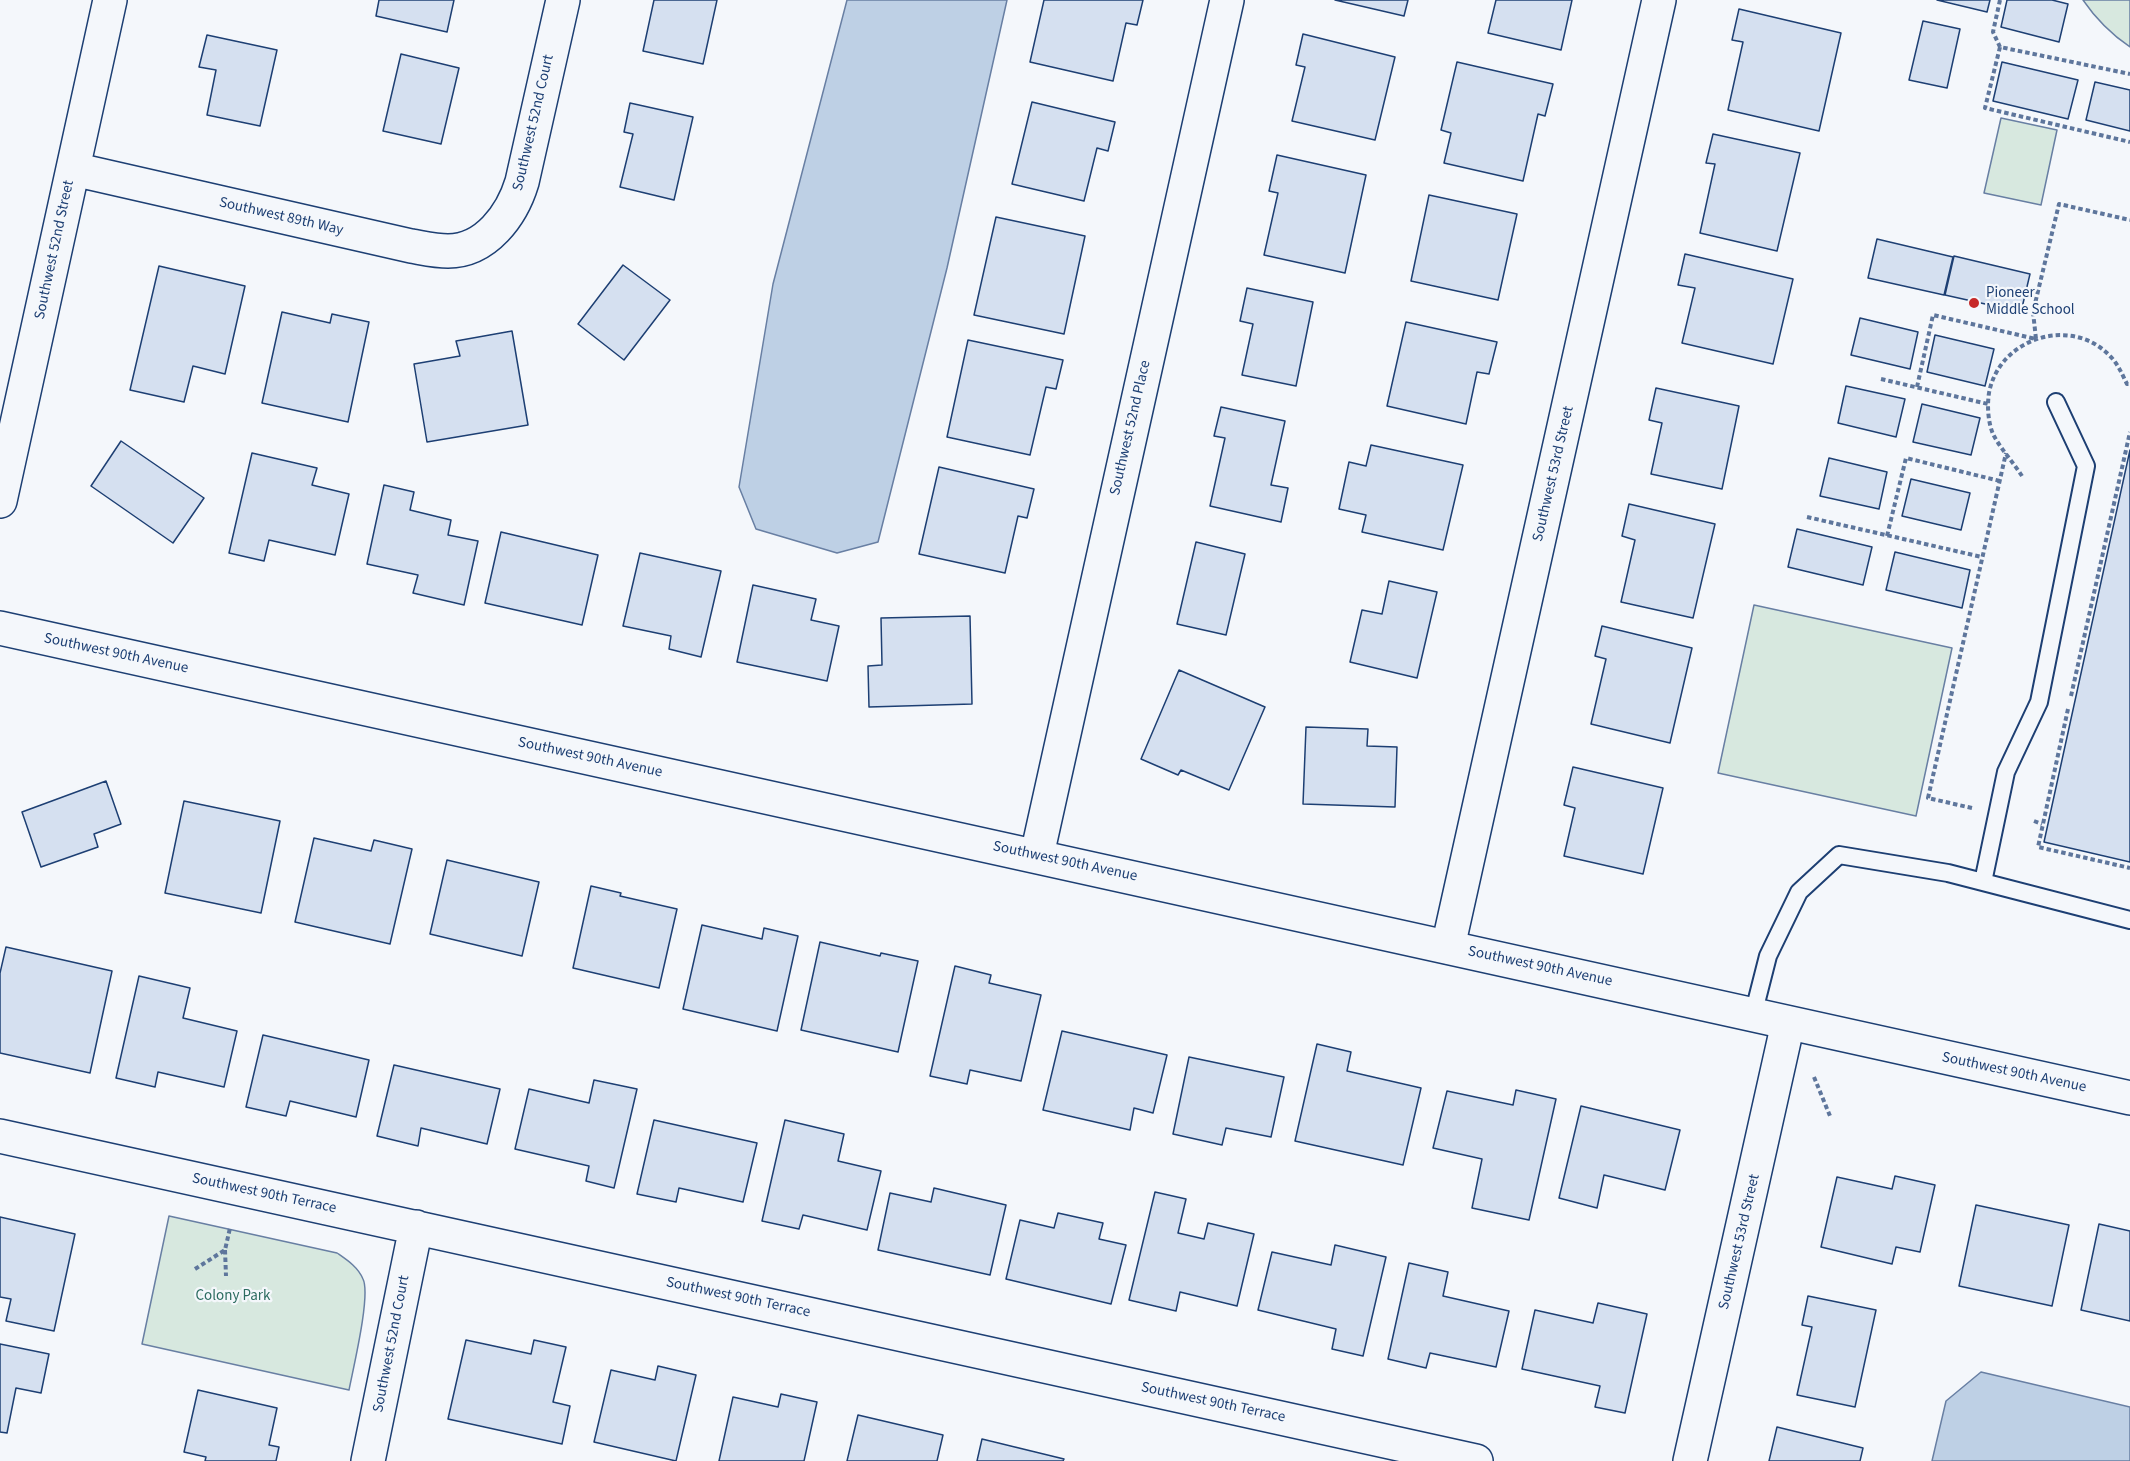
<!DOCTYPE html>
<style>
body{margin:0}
canvas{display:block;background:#f4f7fb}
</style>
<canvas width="2130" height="1461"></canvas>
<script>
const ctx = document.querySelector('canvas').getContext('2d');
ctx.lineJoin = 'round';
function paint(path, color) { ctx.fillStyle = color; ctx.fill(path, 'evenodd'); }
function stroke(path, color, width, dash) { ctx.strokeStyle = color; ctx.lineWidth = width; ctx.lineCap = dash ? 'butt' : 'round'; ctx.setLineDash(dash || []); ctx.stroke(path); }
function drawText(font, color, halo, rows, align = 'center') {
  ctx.font = font + ' "Source Sans 3",sans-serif'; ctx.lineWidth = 4.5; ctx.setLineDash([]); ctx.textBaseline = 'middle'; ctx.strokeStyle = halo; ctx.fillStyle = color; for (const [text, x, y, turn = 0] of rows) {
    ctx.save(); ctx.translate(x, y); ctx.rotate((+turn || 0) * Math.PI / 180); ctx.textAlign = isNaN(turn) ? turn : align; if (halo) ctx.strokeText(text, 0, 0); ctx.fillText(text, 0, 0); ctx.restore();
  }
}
const green = new Path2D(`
 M2083,0H2130V47C2111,34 2096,19 2083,0Z
 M2001,118L2057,130L2041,205L1984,193Z
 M1754,605L1952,648L1916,816L1718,773Z
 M169,1216L337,1253C347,1260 358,1267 363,1279C371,1295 353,1369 349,1390L142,1344Z`);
paint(green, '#d7e8df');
stroke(green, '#687fa3', 1.5);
const water = new Path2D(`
 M847,0H1007L947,268L878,542L837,553L756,529L739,487L773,284Z
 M1981,1372L2130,1407V1461H1932L1946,1401Z`);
paint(water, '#bed0e5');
stroke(water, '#687fa3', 1.5);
const building = new Path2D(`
 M379,0H454L447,32L376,16Z
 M654,0H717L703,64L643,51Z
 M1044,0H1143L1137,25L1126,23L1113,81L1030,62Z
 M1335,0H1408L1404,16Z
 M1496,0H1572L1561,50L1488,33Z
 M1937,0H1990L1987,12Z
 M2007,0H2052L2068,4L2059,42L2001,27Z
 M1739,9L1841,33L1819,131L1728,110L1743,42L1732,40Z
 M1923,21L1960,29L1947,88L1909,80Z
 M1303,34L1395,57L1375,140L1292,121L1305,67L1296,65Z
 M207,35L277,50L260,126L207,115L216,70L199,67Z
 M401,54L459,68L441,144L383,131Z
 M1457,62L1553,84L1545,116L1538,114L1523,181L1444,163L1451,133L1441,130Z
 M2002,62L2078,80L2068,119L1993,101Z
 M2095,82L2130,90V131L2086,120Z
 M1032,102L1115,122L1108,151L1097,148L1084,201L1012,184Z
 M630,103L693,117L674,200L620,187L633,134L624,132Z
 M1713,134L1800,153L1777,251L1700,233L1715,164L1706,163Z
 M1277,155L1366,175L1345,273L1264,255L1278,193L1269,191Z
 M1429,195L1517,214L1498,300L1411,281Z
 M996,217L1085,236L1064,334L974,315Z
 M1877,239L1953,257L1944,295L1868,278Z
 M1685,254L1793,279L1773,364L1682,343L1695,288L1678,285Z
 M1954,256L2030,274L2021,312L1945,295Z
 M623,265L670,300L624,360L578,324Z
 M159,266L245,286L225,374L193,366L184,402L130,390Z
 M1247,288L1313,302L1296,386L1242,375L1253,324L1240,321Z
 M282,312L330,323L332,314L369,322L348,422L262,403Z
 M1860,318L1918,332L1910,369L1851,355Z
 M1406,322L1497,342L1489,374L1477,372L1466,424L1387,406Z
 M512,331L528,425L427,442L414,364L460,356L456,341Z
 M1935,335L1994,349L1985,386L1927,372Z
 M968,340L1063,360L1056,389L1046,387L1030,455L947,437Z
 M1846,386L1905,399L1896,437L1838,423Z
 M1656,388L1739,406L1722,489L1651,474L1662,423L1649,420Z
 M1922,404L1980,418L1971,455L1913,442Z
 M1221,407L1285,421L1271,485L1288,488L1281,522L1210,506L1225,438L1214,436Z
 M121,441L204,498L173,543L91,486Z
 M1371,445L1463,465L1443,550L1362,532L1366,515L1339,509L1349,462L1366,466Z
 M2130,450V862L2044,842Z
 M252,453L317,468L312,485L349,494L335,555L269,540L264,561L229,553Z
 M1829,458L1887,472L1879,509L1820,496Z
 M939,467L1034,489L1027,518L1018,516L1005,573L919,554Z
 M1911,479L1970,493L1961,530L1902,516Z
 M384,485L414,492L410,510L451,520L448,535L478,541L464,605L413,593L418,575L367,564Z
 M1629,504L1715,524L1693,618L1621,602L1635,540L1622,536Z
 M1797,529L1872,547L1863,585L1788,567Z
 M501,532L598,555L582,625L485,603Z
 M1196,542L1245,554L1226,635L1177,624Z
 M1895,552L1970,570L1962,608L1886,590Z
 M640,553L721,571L701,657L669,649L671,636L623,626Z
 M1389,581L1437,592L1417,678L1350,662L1362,610L1382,614Z
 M753,585L816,599L811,620L839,626L827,681L737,662Z
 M970,616L972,704L869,707L868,666L882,665L881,618Z
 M1602,626L1692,648L1670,743L1591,724L1606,659L1595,656Z
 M1179,670L1265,707L1229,790L1181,770L1178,775L1141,759Z
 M1306,727L1368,729L1367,746L1397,747L1395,807L1303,804Z
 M1573,767L1663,788L1643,874L1564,856L1575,808L1564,805Z
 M106,781L121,824L94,834L98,847L41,867L22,812Z
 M184,801L280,821L261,913L165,893Z
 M314,838L371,851L374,840L412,849L390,944L295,922Z
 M447,860L539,882L522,956L430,934Z
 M591,886L621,893L620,896L677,909L659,988L573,968Z
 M702,925L762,939L764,928L798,936L777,1031L683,1009Z
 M820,942L880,956L881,953L918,961L898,1052L801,1030Z
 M6,947L112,971L90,1073L0,1053V973Z
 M955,966L991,975L989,983L1041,995L1021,1081L970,1070L967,1084L930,1076Z
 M139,976L190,988L183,1018L237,1031L224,1087L158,1072L155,1087L116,1078Z
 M1062,1031L1167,1055L1153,1113L1134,1108L1130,1130L1043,1110Z
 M263,1035L369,1060L356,1117L290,1101L286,1116L246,1107Z
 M1317,1044L1351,1052L1347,1071L1421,1088L1403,1165L1295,1141Z
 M1189,1057L1284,1077L1271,1137L1226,1128L1222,1145L1173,1134Z
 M394,1065L500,1089L487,1144L421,1128L418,1146L377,1136Z
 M594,1080L637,1089L614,1188L586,1181L589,1166L515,1149L529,1089L589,1103Z
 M1516,1090L1556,1099L1529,1220L1472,1208L1482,1159L1433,1148L1447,1091L1513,1105Z
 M1581,1106L1680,1130L1665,1190L1604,1175L1597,1208L1559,1198Z
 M654,1120L757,1143L743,1202L679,1188L676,1202L637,1194Z
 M785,1120L844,1134L838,1161L881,1171L867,1230L803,1215L799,1229L762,1221Z
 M1895,1176L1935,1185L1920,1252L1896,1247L1892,1264L1821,1247L1837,1177L1892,1189Z
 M934,1188L1006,1205L990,1275L878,1250L890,1193L931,1202Z
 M1155,1192L1186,1199L1178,1233L1204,1239L1208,1223L1254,1234L1237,1306L1180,1292L1176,1311L1129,1300Z
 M1976,1205L2069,1225L2052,1306L1959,1286Z
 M1058,1213L1103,1223L1099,1239L1126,1245L1111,1304L1006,1279L1020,1220L1054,1228Z
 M0,1217L75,1234L54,1331L6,1321L11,1299L0,1297Z
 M2099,1224L2130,1231V1321L2081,1310Z
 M1335,1245L1386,1257L1363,1356L1332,1349L1336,1329L1258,1310L1272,1252L1331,1265Z
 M1409,1263L1448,1272L1443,1296L1509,1311L1496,1367L1430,1353L1426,1368L1388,1359Z
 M1808,1296L1876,1310L1855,1407L1797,1395L1812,1327L1802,1325Z
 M1598,1303L1647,1314L1625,1413L1595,1407L1600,1386L1522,1369L1535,1310L1593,1323Z
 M466,1340L531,1354L534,1340L566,1347L553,1402L570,1406L562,1444L448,1419Z
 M0,1344L49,1354L41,1393L16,1388L7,1433L0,1432Z
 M658,1366L696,1375L676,1461L594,1442L611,1370L655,1380Z
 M198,1390L277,1408L269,1445L279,1447L276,1461H205L206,1457L184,1452Z
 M781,1394L817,1402L804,1461H719L733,1397L778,1407Z
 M858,1415L943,1435L937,1461H847Z
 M1777,1427L1863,1448L1860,1461H1769Z
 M982,1439L1064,1459L1063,1461H977Z`);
paint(building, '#d5e0f0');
stroke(building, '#1d3f73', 1.5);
const service = new Path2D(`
 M1983,882L2006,772L2039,702L2086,466L2056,402
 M1753,1015L1768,956L1799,892L1839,855L1948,873L2130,920`);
const minor = new Path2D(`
 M73,169L411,246C423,248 436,251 448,251C486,251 512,215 522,182L563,0
 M0,501L110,0
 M1037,855L1227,0
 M1448,947L1659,0
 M0,1136L1476,1461
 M368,1461L416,1227
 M1690,1461L1788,1023`);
const tertiary = new Path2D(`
 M0,628L2130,1098`);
stroke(service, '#1d3f73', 20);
stroke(minor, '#1d3f73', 36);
stroke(tertiary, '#1d3f73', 36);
stroke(new Path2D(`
 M2000,0L1993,32L2000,47L2130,74
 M2000,47L1985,108L2130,142
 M1881,379L1988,404
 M1917,387L1933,315L2036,339L2033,312L2059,204L2130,220
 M2022,476C2013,462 2000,448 1993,434C1988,422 1987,406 1989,393C1999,338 2071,315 2110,356C2118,364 2122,374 2127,384H2130
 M1807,517L1982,557
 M1887,536L1906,458L2000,481
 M2071,696L2130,432
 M2068,709L2038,847L2130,868
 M1972,808L1928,798L2006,453
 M2034,821L2042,824
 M1814,1077L1830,1116
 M225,1250L226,1276
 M195,1269L225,1250L230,1228`), '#5e769c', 4, [4.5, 3]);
stroke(service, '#f4f7fb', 16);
stroke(minor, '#f4f7fb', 33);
stroke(tertiary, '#f4f7fb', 33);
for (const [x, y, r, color] of [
 [1974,303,6,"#c62828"]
]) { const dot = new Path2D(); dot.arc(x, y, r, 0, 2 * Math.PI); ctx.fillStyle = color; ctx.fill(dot); stroke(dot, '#f4f7fb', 2); }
drawText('15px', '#1d3f73', '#f4f7fb', [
 ["Southwest 52nd Court",534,123,-77],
 ["Southwest 89th Way",281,217,13],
 ["Southwest 52nd Street",55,250,-78],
 ["Southwest 52nd Place",1131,428,-77],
 ["Southwest 53rd Street",1554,474,-77],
 ["Southwest 90th Avenue",116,654,12],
 ["Southwest 90th Avenue",590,758,12],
 ["Southwest 90th Avenue",1065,862,12],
 ["Southwest 90th Avenue",1540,967,12],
 ["Southwest 90th Avenue",2014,1073,12],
 ["Southwest 90th Terrace",264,1194,12],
 ["Southwest 53rd Street",1740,1242,-77],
 ["Southwest 90th Terrace",738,1298,12],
 ["Southwest 52nd Court",392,1344,-79],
 ["Southwest 90th Terrace",1213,1403,12]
]);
drawText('15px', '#1d3f73', '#f4f7fb', [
 ["Pioneer",1986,294],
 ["Middle School",1986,311]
], 'left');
drawText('15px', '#2c6c60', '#f4f7fb', [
 ["Colony Park",233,1297]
]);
</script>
